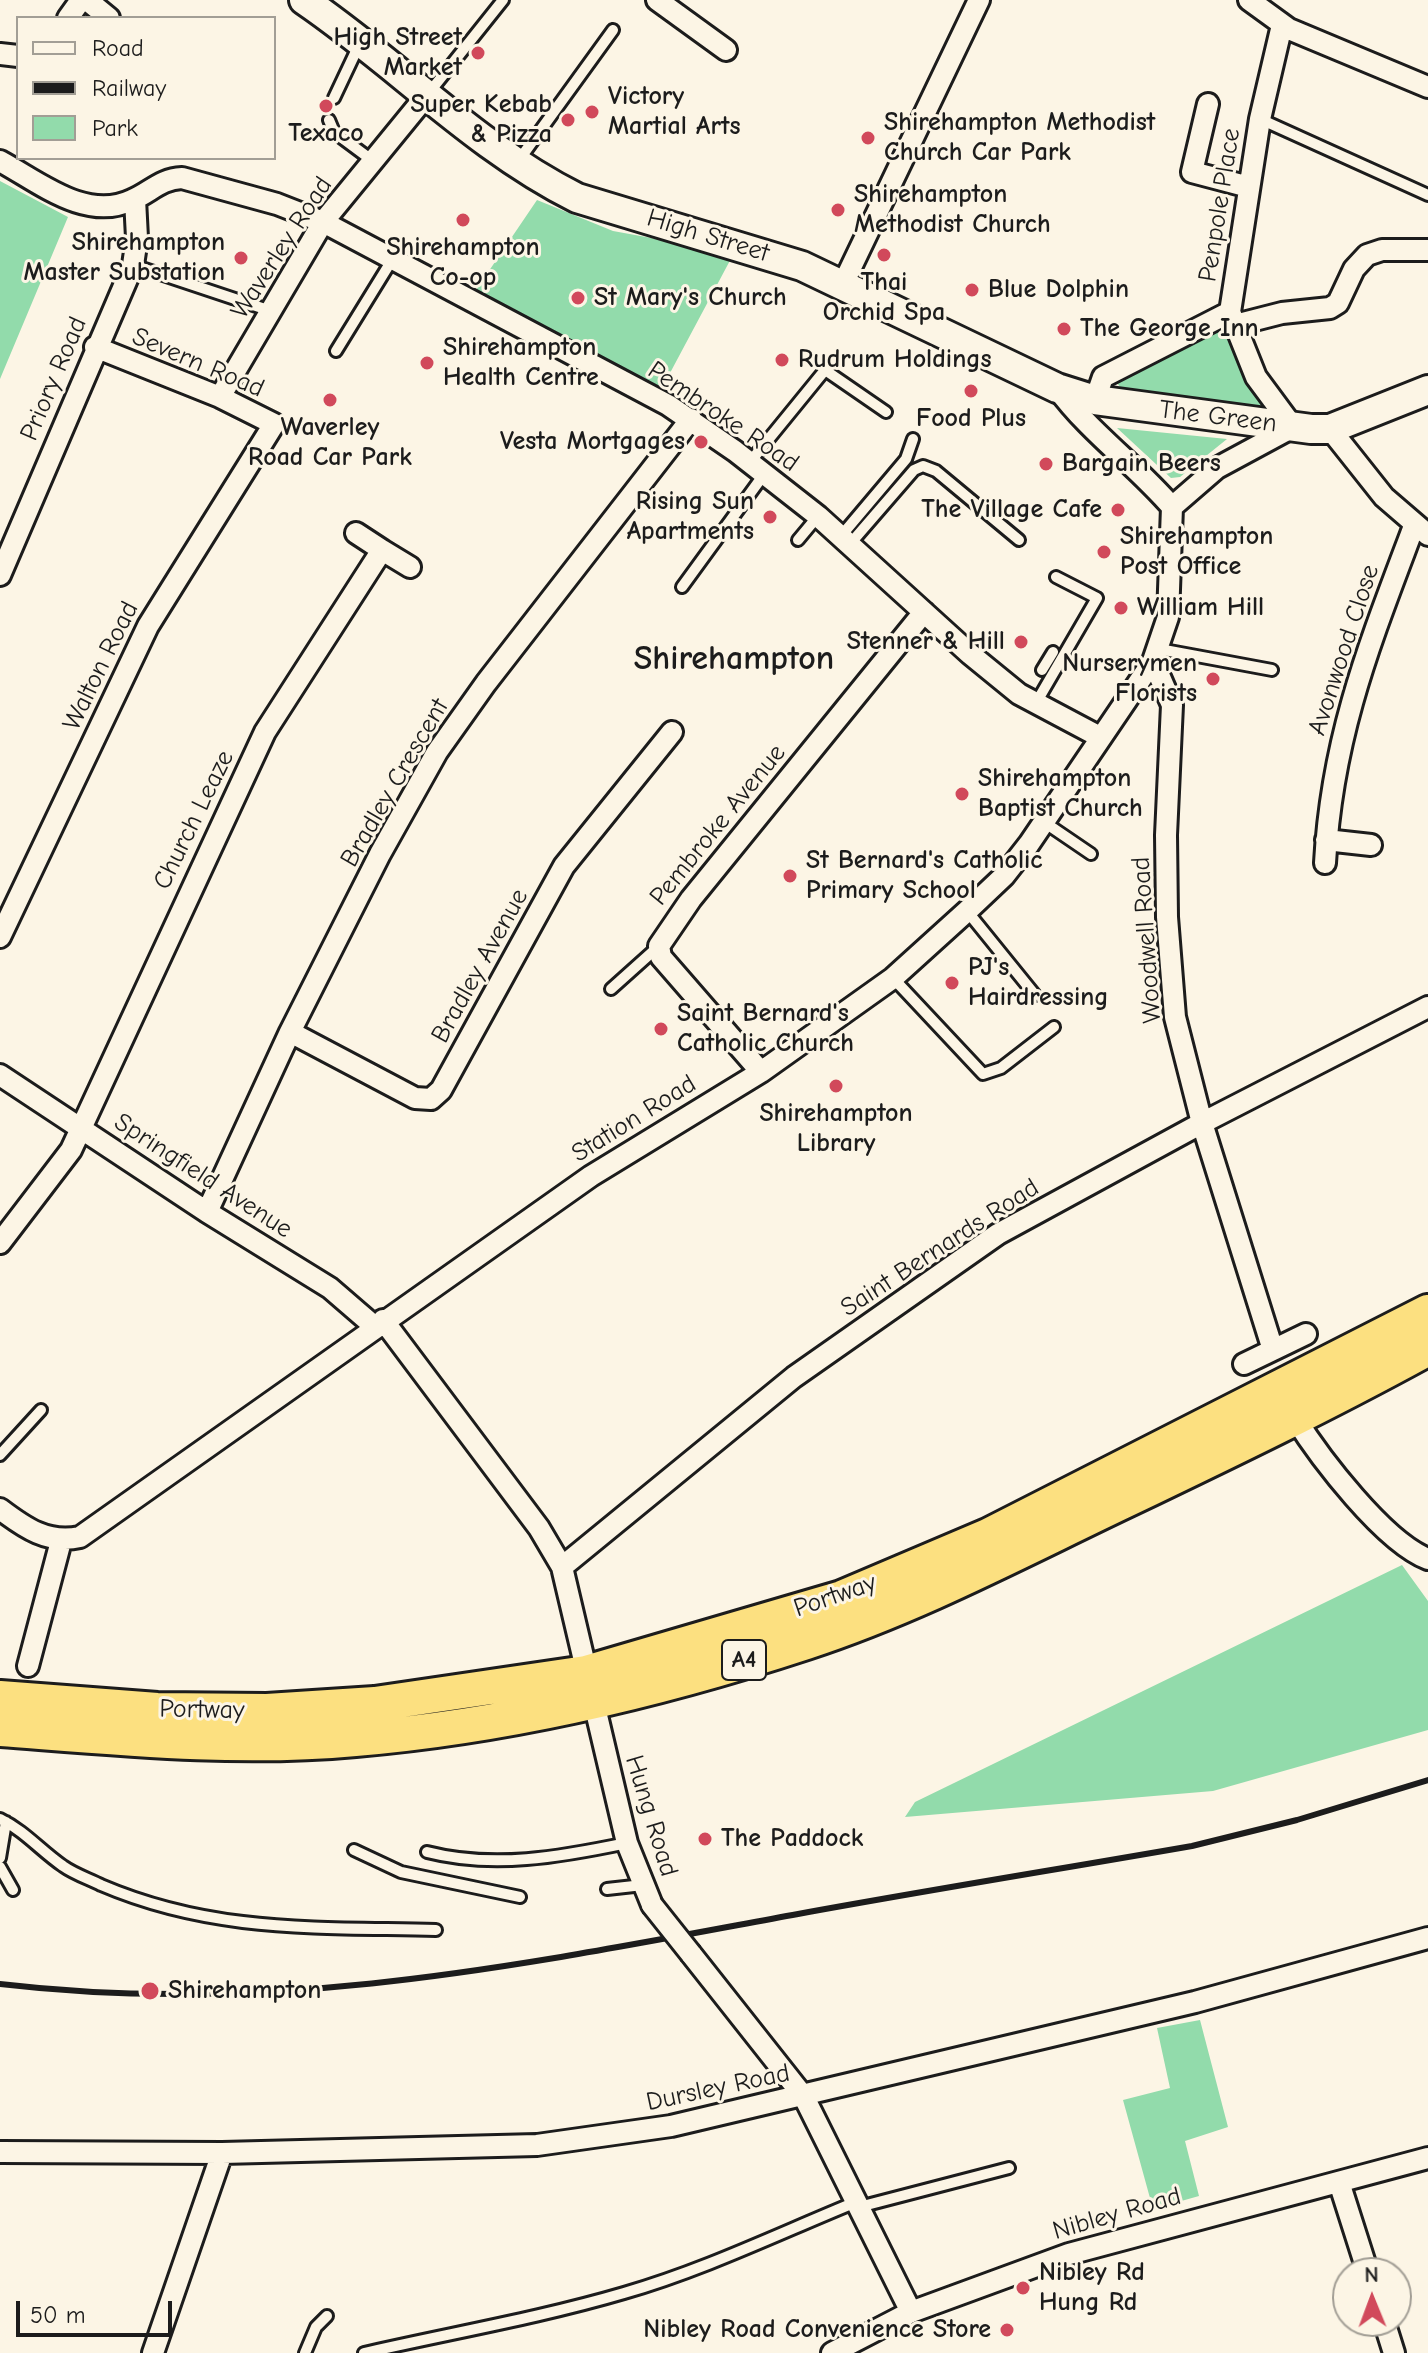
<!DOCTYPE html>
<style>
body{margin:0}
#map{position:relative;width:1428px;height:2353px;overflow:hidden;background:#fcf5e5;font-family:"Comic Neue",sans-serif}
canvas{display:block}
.legend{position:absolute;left:16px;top:16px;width:260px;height:144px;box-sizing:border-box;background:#fcf5e5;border:2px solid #a29e95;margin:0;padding:10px 14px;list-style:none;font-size:24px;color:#1c1c1c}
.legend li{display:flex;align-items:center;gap:16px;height:40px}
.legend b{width:40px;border:2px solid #a29e95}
.north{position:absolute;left:1332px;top:2257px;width:80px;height:80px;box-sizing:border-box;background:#fcf5e5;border:2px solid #a29e95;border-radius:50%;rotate:359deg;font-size:22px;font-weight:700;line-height:32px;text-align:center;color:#1c1c1c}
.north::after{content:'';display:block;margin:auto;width:28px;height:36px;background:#d1495b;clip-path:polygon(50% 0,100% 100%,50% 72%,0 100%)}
.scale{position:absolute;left:16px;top:2301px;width:156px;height:36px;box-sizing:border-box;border:4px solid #1c1c1c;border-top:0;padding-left:10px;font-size:24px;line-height:28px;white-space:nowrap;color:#1c1c1c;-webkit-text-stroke:6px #fcf5e5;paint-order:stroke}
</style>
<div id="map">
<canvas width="1428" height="2353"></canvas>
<ul class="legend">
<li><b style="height:10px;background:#fcf5e5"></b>Road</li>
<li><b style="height:10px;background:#1c1c1c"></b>Railway</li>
<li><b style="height:22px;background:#92dbab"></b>Park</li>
</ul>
<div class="north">N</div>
<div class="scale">50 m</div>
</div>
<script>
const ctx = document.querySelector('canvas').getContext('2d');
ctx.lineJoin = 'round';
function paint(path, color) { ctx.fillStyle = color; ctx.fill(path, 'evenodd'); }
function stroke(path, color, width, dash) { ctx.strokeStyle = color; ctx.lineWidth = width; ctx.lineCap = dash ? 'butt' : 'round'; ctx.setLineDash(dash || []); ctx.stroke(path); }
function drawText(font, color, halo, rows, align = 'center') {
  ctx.font = font + ' "Comic Neue",sans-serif'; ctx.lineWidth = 6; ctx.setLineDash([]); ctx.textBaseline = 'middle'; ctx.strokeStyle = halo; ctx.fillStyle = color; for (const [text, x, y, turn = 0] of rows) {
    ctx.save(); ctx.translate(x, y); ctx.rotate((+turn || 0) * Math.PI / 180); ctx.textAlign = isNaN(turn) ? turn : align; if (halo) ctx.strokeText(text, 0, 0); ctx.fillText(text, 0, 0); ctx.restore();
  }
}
paint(new Path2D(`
 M0,181L68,217L0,379Z
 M537,200L613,231L734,253L662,388L476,290Z
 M1221,325L1225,327L1243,376L1262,402L1261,406L1120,387L1114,379Z
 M1117,428L1227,439L1180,477L1171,478Z
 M1402,1565L1428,1601V1730L1213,1791L905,1817L915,1802Z
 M1200,2020L1228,2127L1185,2141L1199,2196L1153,2209L1123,2100L1170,2088L1157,2028Z`), '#92dbab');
const service = new Path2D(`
 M428,94L503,0
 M334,98L359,45
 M1260,119L1428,195
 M329,120L334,132L373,161
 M519,160L613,30
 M133,265L271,311
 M336,351L392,260
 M750,462L825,370L886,412
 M841,536L906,459L913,439
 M798,540L818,516
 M850,544L914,470L923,466L936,471L1019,540
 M682,587L765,473
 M1159,649L1272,670
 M1042,670L1053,652
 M1036,703L1097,598L1056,577
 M1044,822L1091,854
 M967,911L1035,995
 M893,978L983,1074L1001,1068L1054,1027
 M611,989L659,946
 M0,1455L41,1410
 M0,1819C25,1831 41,1851 63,1866C74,1874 89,1879 101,1885C213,1933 317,1927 436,1930
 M354,1850L401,1872L520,1897
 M427,1852C493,1869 560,1857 627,1843
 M0,1858L6,1822
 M0,1867L13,1890
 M607,1889L643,1885
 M859,2207L1009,2168
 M305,2353L316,2327L327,2316
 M364,2353C451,2333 539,2318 624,2293C704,2270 780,2233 856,2202`);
const minor = new Path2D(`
 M87,0L109,18
 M657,0L726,50
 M1249,0L1289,29L1428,87
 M68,18L81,0
 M0,54L18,56
 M1208,104L1192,172L1249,187
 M0,161C39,182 86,222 132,200C151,192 160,179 182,178L277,204L323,222L668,405L735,451L818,516L970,654L1019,694L1100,737
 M843,284L979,0
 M1235,325L1282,313L1330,308L1338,303L1354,269L1367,255L1382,250H1428
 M220,397L323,222L426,96
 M1095,400L1103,377L1230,312
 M1330,429L1384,497L1428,535
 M1172,507L1217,468L1293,427L1256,377L1230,312L1260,119L1282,25
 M356,533L382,550
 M0,575L133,265L137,238L135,199
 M1153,661L1172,705L1166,835L1167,917L1175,1017L1202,1123L1273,1350L1244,1364
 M1326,840L1371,845
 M1325,863C1332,735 1370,643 1414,526
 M0,937L148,626L274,424L220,397L95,347
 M290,1032L415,1098L431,1099L441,1090L564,866L672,732
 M761,1072L661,957L659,946L691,899L924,612
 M0,1075L207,1212L330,1288L374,1326
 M207,1212L290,1032L380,854L437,752L486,683L691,419
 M0,1243L71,1150L265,732L382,550L410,567
 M383,1320L539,1528L562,1567L627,1843L652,1905
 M1273,1350L1306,1334
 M1295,1418C1320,1458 1384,1542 1428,1559
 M0,1509C25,1528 48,1544 80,1537L591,1176L761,1072L893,978L967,911L1004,876L1029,844L1153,661L1168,617L1172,507C1136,465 1089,432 1057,388
 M562,1567L794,1377L998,1234L1202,1123L1428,1007
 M28,1666L61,1541
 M691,1954L804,2097L911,2312
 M0,2152L222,2153L537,2145L671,2126L1195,2002L1428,1938
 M1339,2182L1368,2273
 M1384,2321L1394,2353
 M153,2353L222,2153
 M832,2353L911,2312L1069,2254L1428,2158`);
const secondary = new Path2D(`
 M304,0C398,64 475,147 577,198L802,266L1057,388L1095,400L1311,429H1330L1428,390`);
const trunk = new Path2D(`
 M0,1698L157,1710L267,1711L375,1704L586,1673L842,1598L988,1536L1428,1312
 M0,1729C118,1738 237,1750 355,1739C508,1726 660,1690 806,1642C916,1606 1019,1551 1124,1501C1226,1452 1328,1403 1428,1348`);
stroke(service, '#1c1c1c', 16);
stroke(minor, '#1c1c1c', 26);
stroke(secondary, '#1c1c1c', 34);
stroke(trunk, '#1c1c1c', 40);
stroke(service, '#fcf5e5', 10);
stroke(minor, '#fcf5e5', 20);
stroke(secondary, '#fcf5e5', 28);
stroke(trunk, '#fce080', 34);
stroke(new Path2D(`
 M0,1984C278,2017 526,1964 798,1914C929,1890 1060,1869 1192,1846L1297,1820L1428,1780`), '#1c1c1c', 6);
const minorBridge = new Path2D(`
 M652,1905L691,1954`);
stroke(minorBridge, '#1c1c1c', 26, []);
stroke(minorBridge, '#fcf5e5', 20);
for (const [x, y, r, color] of [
 [478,53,8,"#d1495b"],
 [326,106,8,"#d1495b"],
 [592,112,8,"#d1495b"],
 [568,120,8,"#d1495b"],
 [868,138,8,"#d1495b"],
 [838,210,8,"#d1495b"],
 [463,220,8,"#d1495b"],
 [884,255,8,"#d1495b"],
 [241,258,8,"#d1495b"],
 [972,290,8,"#d1495b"],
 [578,298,8,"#d1495b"],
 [1064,329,8,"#d1495b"],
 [782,360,8,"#d1495b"],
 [427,363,8,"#d1495b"],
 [971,391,8,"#d1495b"],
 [330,400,8,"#d1495b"],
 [701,442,8,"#d1495b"],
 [1046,464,8,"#d1495b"],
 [1118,510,8,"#d1495b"],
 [770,517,8,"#d1495b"],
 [1104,552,8,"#d1495b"],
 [1121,608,8,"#d1495b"],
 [1021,642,8,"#d1495b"],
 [1213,679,8,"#d1495b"],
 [962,794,8,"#d1495b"],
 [790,876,8,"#d1495b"],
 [952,983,8,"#d1495b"],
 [661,1029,8,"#d1495b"],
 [836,1086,8,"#d1495b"],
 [705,1839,8,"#d1495b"],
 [150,1991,10,"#d1495b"],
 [1023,2288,8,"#d1495b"],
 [1007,2330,8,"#d1495b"]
]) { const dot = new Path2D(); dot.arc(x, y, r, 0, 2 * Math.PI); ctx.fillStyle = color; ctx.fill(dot); stroke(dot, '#fcf5e5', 3); }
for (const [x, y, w] of [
 [744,1660,44]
]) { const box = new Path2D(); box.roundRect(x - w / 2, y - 20, w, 40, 6); ctx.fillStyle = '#fcf5e5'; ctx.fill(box); stroke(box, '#1c1c1c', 2); }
drawText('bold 24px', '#1c1c1c', null, [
 ["A4",744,1660]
]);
drawText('bold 26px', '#1c1c1c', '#fcf5e5', [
 ["High Street",462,38,"right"],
 ["Market",462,68,"right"],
 ["Victory",608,97],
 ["Martial Arts",608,127],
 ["Super Kebab",552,105,"right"],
 ["& Pizza",552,135,"right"],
 ["Shirehampton Methodist",884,123],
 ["Church Car Park",884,153],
 ["Texaco",326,134,"center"],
 ["Shirehampton",854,195],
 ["Methodist Church",854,225],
 ["Shirehampton",225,243,"right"],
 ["Master Substation",225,273,"right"],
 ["Shirehampton",463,248,"center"],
 ["Co-op",463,278,"center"],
 ["Thai",884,283,"center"],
 ["Orchid Spa",884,313,"center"],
 ["Blue Dolphin",988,290],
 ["St Mary's Church",594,298],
 ["The George Inn",1080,329],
 ["Shirehampton",443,348],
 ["Health Centre",443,378],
 ["Rudrum Holdings",798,360],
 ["Food Plus",971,419,"center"],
 ["Waverley",330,428,"center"],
 ["Road Car Park",330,458,"center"],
 ["Vesta Mortgages",685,442,"right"],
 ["Bargain Beers",1062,464],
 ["Rising Sun",754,502,"right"],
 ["Apartments",754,532,"right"],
 ["The Village Cafe",1102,510,"right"],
 ["Shirehampton",1120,537],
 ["Post Office",1120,567],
 ["William Hill",1137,608],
 ["Stenner & Hill",1005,642,"right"],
 ["Nurserymen",1197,664,"right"],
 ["Florists",1197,694,"right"],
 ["Shirehampton",978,779],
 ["Baptist Church",978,809],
 ["St Bernard's Catholic",806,861],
 ["Primary School",806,891],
 ["PJ's",968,968],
 ["Hairdressing",968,998],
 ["Saint Bernard's",677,1014],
 ["Catholic Church",677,1044],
 ["Shirehampton",836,1114,"center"],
 ["Library",836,1144,"center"],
 ["The Paddock",721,1839],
 ["Shirehampton",168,1991],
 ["Nibley Rd",1039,2273],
 ["Hung Rd",1039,2303],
 ["Nibley Road Convenience Store",991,2330,"right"]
], 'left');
drawText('26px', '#1c1c1c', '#fcf5e5', [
 ["Penpole Place",1220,205,-81],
 ["High Street",708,236,17],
 ["Waverley Road",282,248,-57],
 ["Severn Road",198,363,23],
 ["Priory Road",54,379,-67],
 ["Pembroke Road",723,417,34],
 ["The Green",1218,417,7],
 ["Avonwood Close",1344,650,-72],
 ["Walton Road",101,666,-64],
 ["Bradley Crescent",395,783,-60],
 ["Church Leaze",194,820,-64],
 ["Pembroke Avenue",718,825,-51],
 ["Woodwell Road",1147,940,-94],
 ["Bradley Avenue",480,966,-61],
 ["Station Road",634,1119,-32],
 ["Springfield Avenue",203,1176,33],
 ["Saint Bernards Road",940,1248,-33],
 ["Portway",835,1596,-19],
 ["Portway",202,1710,1],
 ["Hung Road",651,1816,73],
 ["Dursley Road",718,2088,-12],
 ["Nibley Road",1117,2214,-16]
]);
drawText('bold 34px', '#1c1c1c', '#fcf5e5', [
 ["Shirehampton",734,659]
]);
</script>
